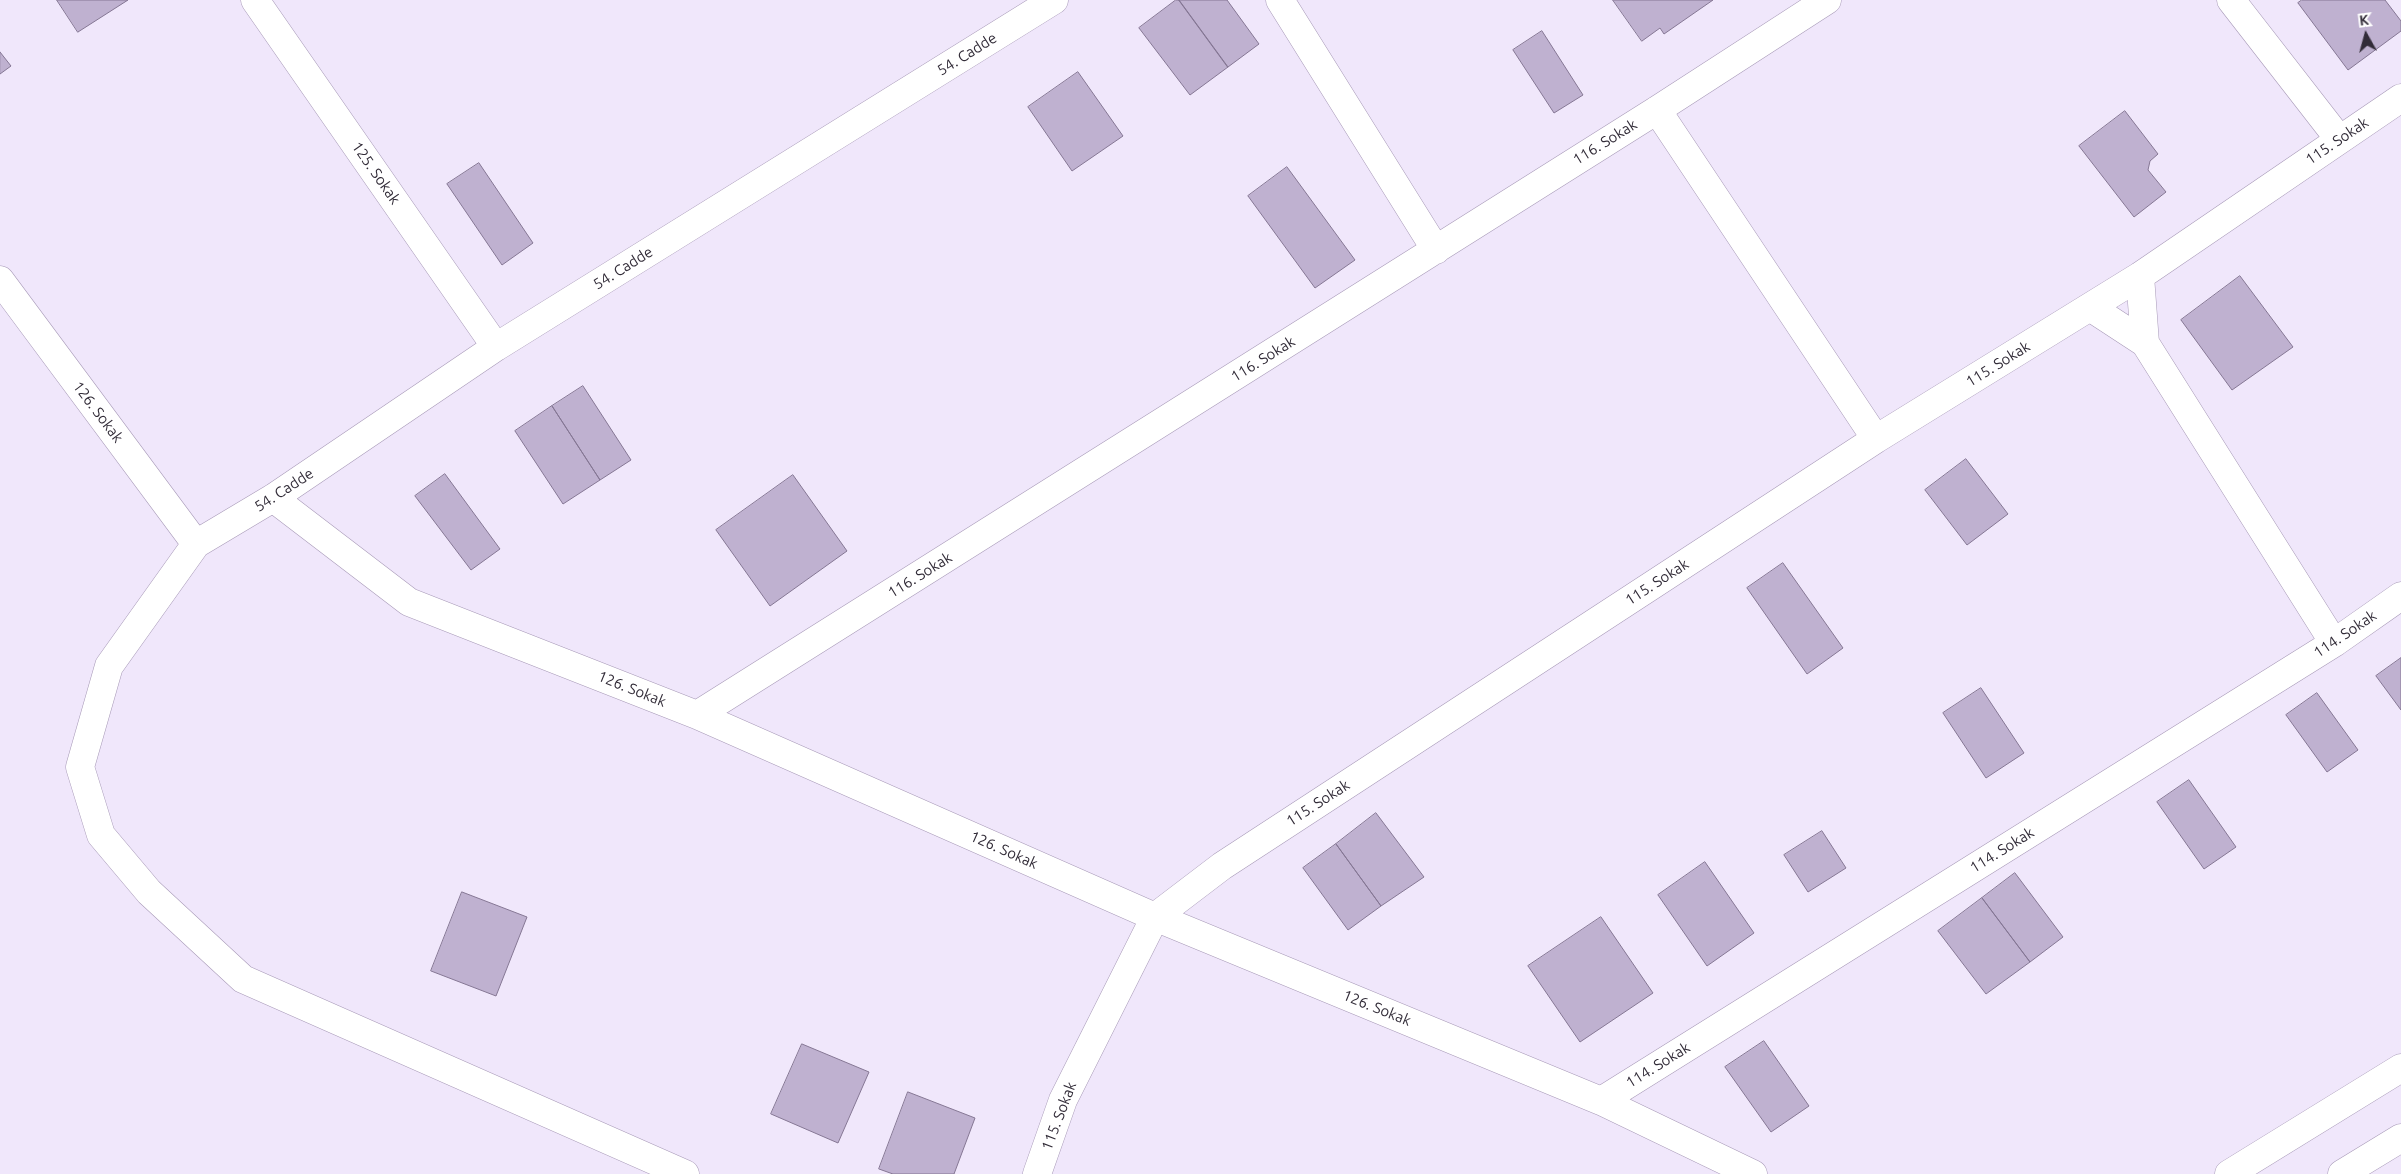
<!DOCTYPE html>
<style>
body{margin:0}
#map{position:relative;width:2401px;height:1174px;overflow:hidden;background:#f0e7fb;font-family:Ubuntu,sans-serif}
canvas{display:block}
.north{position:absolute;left:2341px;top:10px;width:50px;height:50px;-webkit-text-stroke:4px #fff;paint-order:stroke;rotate:353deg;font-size:14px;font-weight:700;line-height:20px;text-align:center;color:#322c38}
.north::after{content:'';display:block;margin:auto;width:18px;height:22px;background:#322c38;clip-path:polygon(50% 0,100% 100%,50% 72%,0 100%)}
</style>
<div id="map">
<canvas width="2401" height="1174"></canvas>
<div class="north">K</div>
</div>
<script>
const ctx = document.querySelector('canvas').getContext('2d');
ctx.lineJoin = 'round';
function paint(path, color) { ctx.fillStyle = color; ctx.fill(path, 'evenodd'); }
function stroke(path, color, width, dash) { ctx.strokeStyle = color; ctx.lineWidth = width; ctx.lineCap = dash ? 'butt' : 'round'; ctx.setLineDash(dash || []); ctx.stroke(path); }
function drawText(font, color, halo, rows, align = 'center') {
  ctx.font = font + ' Ubuntu,sans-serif'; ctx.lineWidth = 4; ctx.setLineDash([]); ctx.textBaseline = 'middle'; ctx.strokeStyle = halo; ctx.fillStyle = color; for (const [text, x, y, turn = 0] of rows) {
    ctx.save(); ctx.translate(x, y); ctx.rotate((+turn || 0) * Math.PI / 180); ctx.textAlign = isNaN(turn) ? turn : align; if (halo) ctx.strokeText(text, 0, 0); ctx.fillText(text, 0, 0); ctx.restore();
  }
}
const building = new Path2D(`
 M57,0H128L78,32Z
 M1176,0H1179L1228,67L1190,95L1139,28Z
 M1179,0H1227L1259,44L1228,67Z
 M1613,0H1713L1664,34L1660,28L1642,41Z
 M2302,0H2385L2401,21V31L2348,70L2298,3Z
 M1542,31L1583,95L1554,113L1513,50Z
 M0,52L11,66L0,74Z
 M1078,72L1123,136L1072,171L1028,107Z
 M2125,111L2158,154L2150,161L2148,170L2166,192L2134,217L2079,146Z
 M479,163L533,243L502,265L447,184Z
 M1287,167L1355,260L1315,288L1248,196Z
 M2240,276L2293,347L2232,390L2181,320Z
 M583,386L631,460L600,480L552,406Z
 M552,406L600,480L563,504L515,431Z
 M1966,459L2008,514L1967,545L1925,490Z
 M445,474L500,549L471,570L415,496Z
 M793,475L847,551L770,606L716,530Z
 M1783,563L1843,648L1807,674L1747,588Z
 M2401,658V710L2376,676Z
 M1981,688L2024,753L1986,778L1943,713Z
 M2317,693L2358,750L2327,772L2286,715Z
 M2189,780L2236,847L2204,869L2157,802Z
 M1376,813L1424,877L1381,906L1336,844Z
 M1822,831L1846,868L1808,892L1784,855Z
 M1336,844L1381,906L1348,930L1303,868Z
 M1705,862L1754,933L1707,966L1658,895Z
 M2015,873L2063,937L2030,962L1982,898Z
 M462,892L527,917L496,996L431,971Z
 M1982,898L2030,962L1986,994L1938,931Z
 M1601,917L1653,993L1580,1042L1528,966Z
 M1764,1041L1809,1106L1771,1132L1725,1067Z
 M802,1044L869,1072L838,1143L771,1114Z
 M908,1092L975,1118L954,1174H893L879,1169Z`);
paint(building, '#bfb1d0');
stroke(building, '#857794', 1);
const minor = new Path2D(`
 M255,0L496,347
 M1280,0L1436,250
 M2231,0L2339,139
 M1657,110L1876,439
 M2140,276L2145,343
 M0,280L196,544
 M2090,307L2145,343L2334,643
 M273,498L409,602L697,715L1155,917L1601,1101L1753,1174
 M697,715L1657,110L1827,0
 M1601,1101L2334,643L2401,596
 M685,1174L243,979L149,892L101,835L80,767L109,666L196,544L273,498L496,347L1054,0
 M1037,1174L1063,1100L1155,917L1222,866L1876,439L2140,276L2401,98
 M2229,1174L2401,1068
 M2342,1174L2401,1138`);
stroke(minor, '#a799b7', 29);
stroke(minor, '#fff', 28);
drawText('15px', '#322c38', '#fff', [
 ["54. Cadde",967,54,-32],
 ["115. Sokak",2337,141,-34],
 ["116. Sokak",1605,142,-32],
 ["125. Sokak",376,173,55],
 ["54. Cadde",623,268,-32],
 ["116. Sokak",1263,359,-32],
 ["115. Sokak",1998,364,-32],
 ["126. Sokak",98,412,53],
 ["54. Cadde",284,490,-33],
 ["116. Sokak",920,575,-32],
 ["115. Sokak",1657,582,-33],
 ["114. Sokak",2345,634,-34],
 ["126. Sokak",632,689,22],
 ["115. Sokak",1318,803,-33],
 ["126. Sokak",1004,850,24],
 ["114. Sokak",2002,850,-32],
 ["126. Sokak",1377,1008,22],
 ["114. Sokak",1658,1065,-32],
 ["115. Sokak",1059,1116,-69]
]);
</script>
